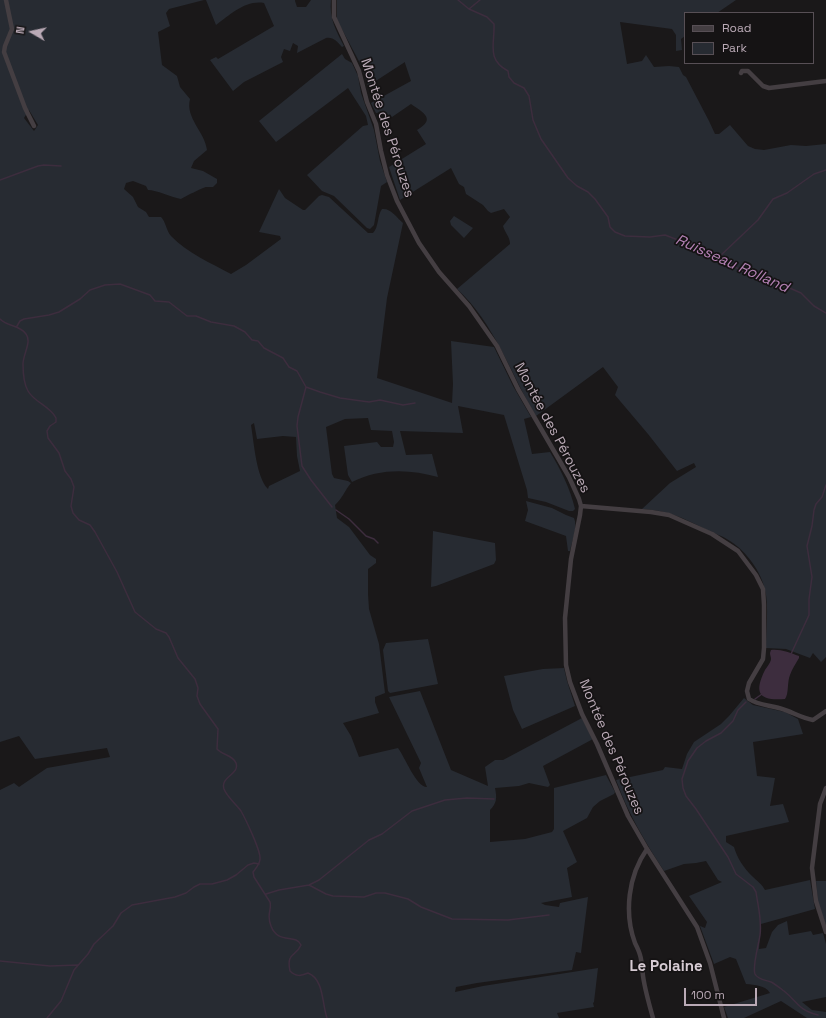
<!DOCTYPE html>
<meta charset="utf-8">
<style>
body{margin:0}
#map{position:relative;width:826px;height:1018px;overflow:hidden;background:#1a1819;font-family:"Space Grotesk",sans-serif}
canvas{display:block}
.legend{position:absolute;left:684px;top:12px;width:130px;height:52px;box-sizing:border-box;background:#151314;border:1px solid #574f55;margin:0;padding:5px 7px;list-style:none;font-size:12px;color:#baaab6}
.legend li{display:flex;align-items:center;gap:8px;height:20px}
.legend b{width:20px;border:1px solid #574f55}
.north{position:absolute;left:12px;top:12px;width:40px;height:40px;-webkit-text-stroke:3px #151314;paint-order:stroke;rotate:279deg;font-size:11px;font-weight:700;line-height:16px;text-align:center;color:#baaab6}
.north::after{content:'';display:block;margin:auto;width:14px;height:18px;background:#baaab6;clip-path:polygon(50% 0,100% 100%,50% 72%,0 100%)}
.scale{position:absolute;left:684px;top:988px;width:73px;height:18px;box-sizing:border-box;border:2px solid #baaab6;border-top:0;padding-left:5px;font-size:12px;line-height:14px;white-space:nowrap;color:#baaab6;-webkit-text-stroke:3px #151314;paint-order:stroke}
</style>
<div id="map">
<canvas width="826" height="1018"></canvas>
<ul class="legend">
<li><b style="height:5px;background:#443e42"></b>Road</li>
<li><b style="height:11px;background:#272b32"></b>Park</li>
</ul>
<div class="north">N</div>
<div class="scale">100 m</div>
</div>
<script>
const ctx = document.querySelector('canvas').getContext('2d');
ctx.lineJoin = 'round';
function paint(path, color) { ctx.fillStyle = color; ctx.fill(path, 'evenodd'); }
function stroke(path, color, width, dash) { ctx.strokeStyle = color; ctx.lineWidth = width; ctx.lineCap = dash ? 'butt' : 'round'; ctx.setLineDash(dash || []); ctx.stroke(path); }
function drawText(font, color, halo, rows, align = 'center') {
  ctx.font = font + ' "Space Grotesk",sans-serif'; ctx.lineWidth = 3.5; ctx.setLineDash([]); ctx.textBaseline = 'middle'; ctx.strokeStyle = halo; ctx.fillStyle = color; for (const [text, x, y, turn = 0] of rows) {
    ctx.save(); ctx.translate(x, y); ctx.rotate((+turn || 0) * Math.PI / 180); ctx.textAlign = isNaN(turn) ? turn : align; if (halo) ctx.strokeText(text, 0, 0); ctx.fillText(text, 0, 0); ctx.restore();
  }
}
paint(new Path2D(`
 M0,0H204L169,9L166,13L170,26L158,32L162,65L177,76L180,87L190,99C185,118 205,132 207,150L194,161L191,168L203,171L217,179V183L213,187C211,187 209,187 206,187C202,188 184,197 181,199C170,197 157,190 148,190L146,186L133,181L126,183L124,189L133,197L138,207L146,212L149,217H161C166,222 166,230 171,236C187,253 211,263 231,274L246,265L281,239L280,236L259,232L279,189L285,198L303,210H305L319,196L322,195L329,197L368,233H373C379,227 377,216 382,209C391,208 396,217 403,223L387,298L377,378L452,403L453,384L451,341L494,347L513,386L531,417L524,419L532,454L550,452C561,470 570,488 575,509L573,511H569L546,502L528,498L527,490L504,415L458,406L463,433L400,431L406,455L432,454L438,477C410,469 379,468 352,482L348,475L344,446L377,442L381,447H393L394,442L392,431L371,430L368,418L345,419L326,427L332,474L334,478L348,481L351,483C345,490 342,499 335,505L337,518L349,527L370,555L376,559V563L368,569V594L369,609L379,644L385,693L375,697V702L379,713L343,723L351,736L359,757L398,748C405,757 416,787 427,787L419,768L421,763L389,697L420,691L451,770L488,786L485,767L495,760H503L582,718L593,739L543,766L550,785L548,787L529,783L519,786L495,788C497,798 497,803 490,810V842L525,839L552,832L554,829V788L606,775L615,792L614,794L600,801L593,807L587,818L563,831L577,862L567,868L572,897L541,903L545,905L559,907L560,903L588,897L581,953L576,952L572,970L477,983L456,987L455,992L483,986L598,968L594,1002L593,1003L594,1007L557,1013L559,1018H0V790L14,783L19,787L47,768L110,757L107,748L35,759L19,736L0,742ZM29,110L38,125L34,131L24,118ZM254,423L257,439L283,436L296,437L297,456L300,471L269,486L268,489C256,477 254,442 251,425Z
 M206,0H295V1L297,7H306L311,0H331C329,18 336,31 344,46L342,47C337,42 334,37 326,38L297,53L298,46L293,43L290,51L284,49L281,57L283,62L244,82L233,91L210,60L216,57L218,59L274,26L264,3C245,0 230,15 216,25Z
 M337,0H736L717,13H685V36L681,39L682,50L676,51V35L672,29L620,22L627,64L642,61L646,55L654,67L669,66L679,67L683,75L686,77L709,121L715,134H719L730,125L748,146L755,149L764,150L791,145L806,146L826,144V657L821,662L813,653L810,658L786,649L766,648C766,631 769,605 765,590C761,571 746,551 730,541C723,536 713,533 705,529C684,518 666,510 642,509L670,483L696,467L694,463L677,471L648,434L615,395L618,387L603,367L536,416C511,375 494,322 457,289L510,244C510,237 505,233 503,226L510,217L504,209L491,213L488,211L483,205L466,194L464,187L459,184L451,168L400,200L389,167L426,144L417,130C436,119 424,113 411,104L392,117L383,112L376,113L371,103L411,81L405,63V62L368,86L361,65L337,20Z
 M342,54L345,59L352,63L358,76L361,93L374,130L380,161L387,182L381,186L374,225L370,229L367,228L334,196L322,191L307,175L363,126L368,125L366,116L348,88L276,142L259,121Z
 M454,216L473,228L464,238L451,225L450,221Z
 M526,501L552,508L566,515L574,518C578,527 572,541 570,551H568L566,536L525,521L528,510Z
 M433,531L495,543L496,560L494,564L436,586L431,587Z
 M428,639L438,684L390,693L388,691L383,650L386,643Z
 M564,668L567,681L575,706L522,729L513,710L504,676L543,669Z
 M744,698L753,705L785,712L798,719L803,734L753,742L757,776L775,778L770,806L783,804L789,822L726,836V842L734,847C737,858 744,868 752,876C757,881 762,884 765,890L810,880L815,909L761,924L759,949L766,948L772,932L778,925L787,921L789,935L811,931L813,935L823,933L826,944V997L802,1002L812,1010L826,1012V1018H807L781,1001L744,1018H728L724,1007L770,993C765,985 755,985 746,984L736,959L730,957L714,964L700,926L705,928L707,922L689,896L722,882L718,880L706,861L696,863L684,864L664,871C644,840 629,815 616,780L663,770L665,767L682,769L687,754L694,742L721,724L729,716Z
 M816,881H826V926L818,902Z`), '#272b32');
paint(new Path2D(`
 M771,650C781,649 790,653 799,656V658C796,663 792,669 790,675C787,682 789,694 785,699C760,701 753,694 765,670C767,667 771,662 771,659C771,657 770,655 770,653Z`), '#3d2d3e');
stroke(new Path2D(`
 M458,0L469,9L487,17L494,24C495,44 486,59 508,71L509,77L514,83L524,88L529,96L533,120L541,139L568,178L577,186L588,192L595,199L608,217L610,227L615,232L625,236L650,237L665,235L678,240H684L713,253L733,266L746,273L754,274L762,279L785,286L801,293L814,306L826,313
 M469,9L480,0
 M0,180L38,166L44,165L61,166
 M719,257L758,220L773,199L787,193L814,174L826,170
 M0,319C8,327 20,325 26,334C32,342 23,354 23,364C23,371 24,384 28,391C35,403 50,406 56,418V422L50,426L47,431L48,438L59,453L65,471L71,479L74,487L71,506L73,513L79,520L90,525L95,532L117,572L135,612L156,629L166,633L169,637L178,658L195,679L198,688L197,696L200,704L218,729L217,749C222,755 233,755 236,763C240,775 220,776 224,789C227,797 236,804 241,811C245,818 261,851 260,859C260,864 256,868 253,872L254,877L270,902C272,911 266,914 271,926C278,945 296,933 301,945C296,957 286,952 290,971C296,977 301,976 308,973C324,979 322,1004 327,1018
 M17,326L20,321L24,319L49,315L59,312L80,299L90,290L105,285L120,284L150,295L155,301L169,302L187,316H196L211,322L234,326L245,332L252,340L258,341L264,348L283,358L289,367L297,371L306,387L320,392L340,398L369,402L380,400L403,405L415,403
 M306,387L298,417L297,426L302,466L311,480L332,507
 M336,510L349,519L366,536L374,539L378,543
 M791,654L809,615V599L812,577L807,546L812,526L814,510L816,504L822,497L826,485
 M755,699L762,694
 M746,702L738,710L733,721L721,733L706,741L697,748L688,761L682,779L683,788L686,796L696,809L728,857L736,874L753,887L756,892C758,906 762,920 760,935C759,943 752,967 755,974C758,980 766,980 771,982C775,984 780,988 784,991C799,1003 797,1009 818,1015
 M309,885L326,894L333,896L364,897L376,893H385L408,899L421,907L452,919L508,920L549,915
 M266,894L279,890L309,885L319,880L369,840L382,834L412,811L445,800L467,798L494,799
 M0,961L50,966L78,965
 M47,1018L61,1001L74,970L88,954L94,944L113,926L121,913L132,905L175,897L186,893L194,887L200,884H212L227,880L236,875L248,865L254,863L259,864`), '#3d2d3e', 1.5);
stroke(new Path2D(`
 M6,0L12,29L5,46L4,52L25,108L34,126
 M334,0V17L359,71L367,102L376,124L381,151L387,175L397,201L419,243L439,272L469,306L497,346L518,389L569,477L579,499L581,506L580,515L571,559L565,618L566,665L570,682L582,714L597,744L628,816L647,849L697,927L710,963L724,1018
 M741,73L742,71H748L763,86L769,88L826,81
 M581,506L651,512L669,515L712,534L738,551L756,575L763,589L764,605V648L763,659L749,683L747,691L749,699C758,705 769,705 779,708C791,711 801,718 813,720L826,711
 M826,788L820,804L812,868L816,901L826,932
 M647,849C628,876 624,913 635,943C637,947 639,951 640,955C642,961 642,969 643,976C645,990 649,1004 653,1018`), '#443e42', 4.5);
drawText('14px', '#baaab6', '#151314', [
 ["Montée des Pérouzes",387,128,72],
 ["Montée des Pérouzes",552,428,62],
 ["Montée des Pérouzes",611,747,67]
]);
drawText('italic 15px', '#b481b4', '#151314', [
 ["Ruisseau Rolland",732,264,24]
]);
drawText('bold 15px', '#d6cbd3', '#151314', [
 ["Le Polaine",666,967]
]);
</script>
